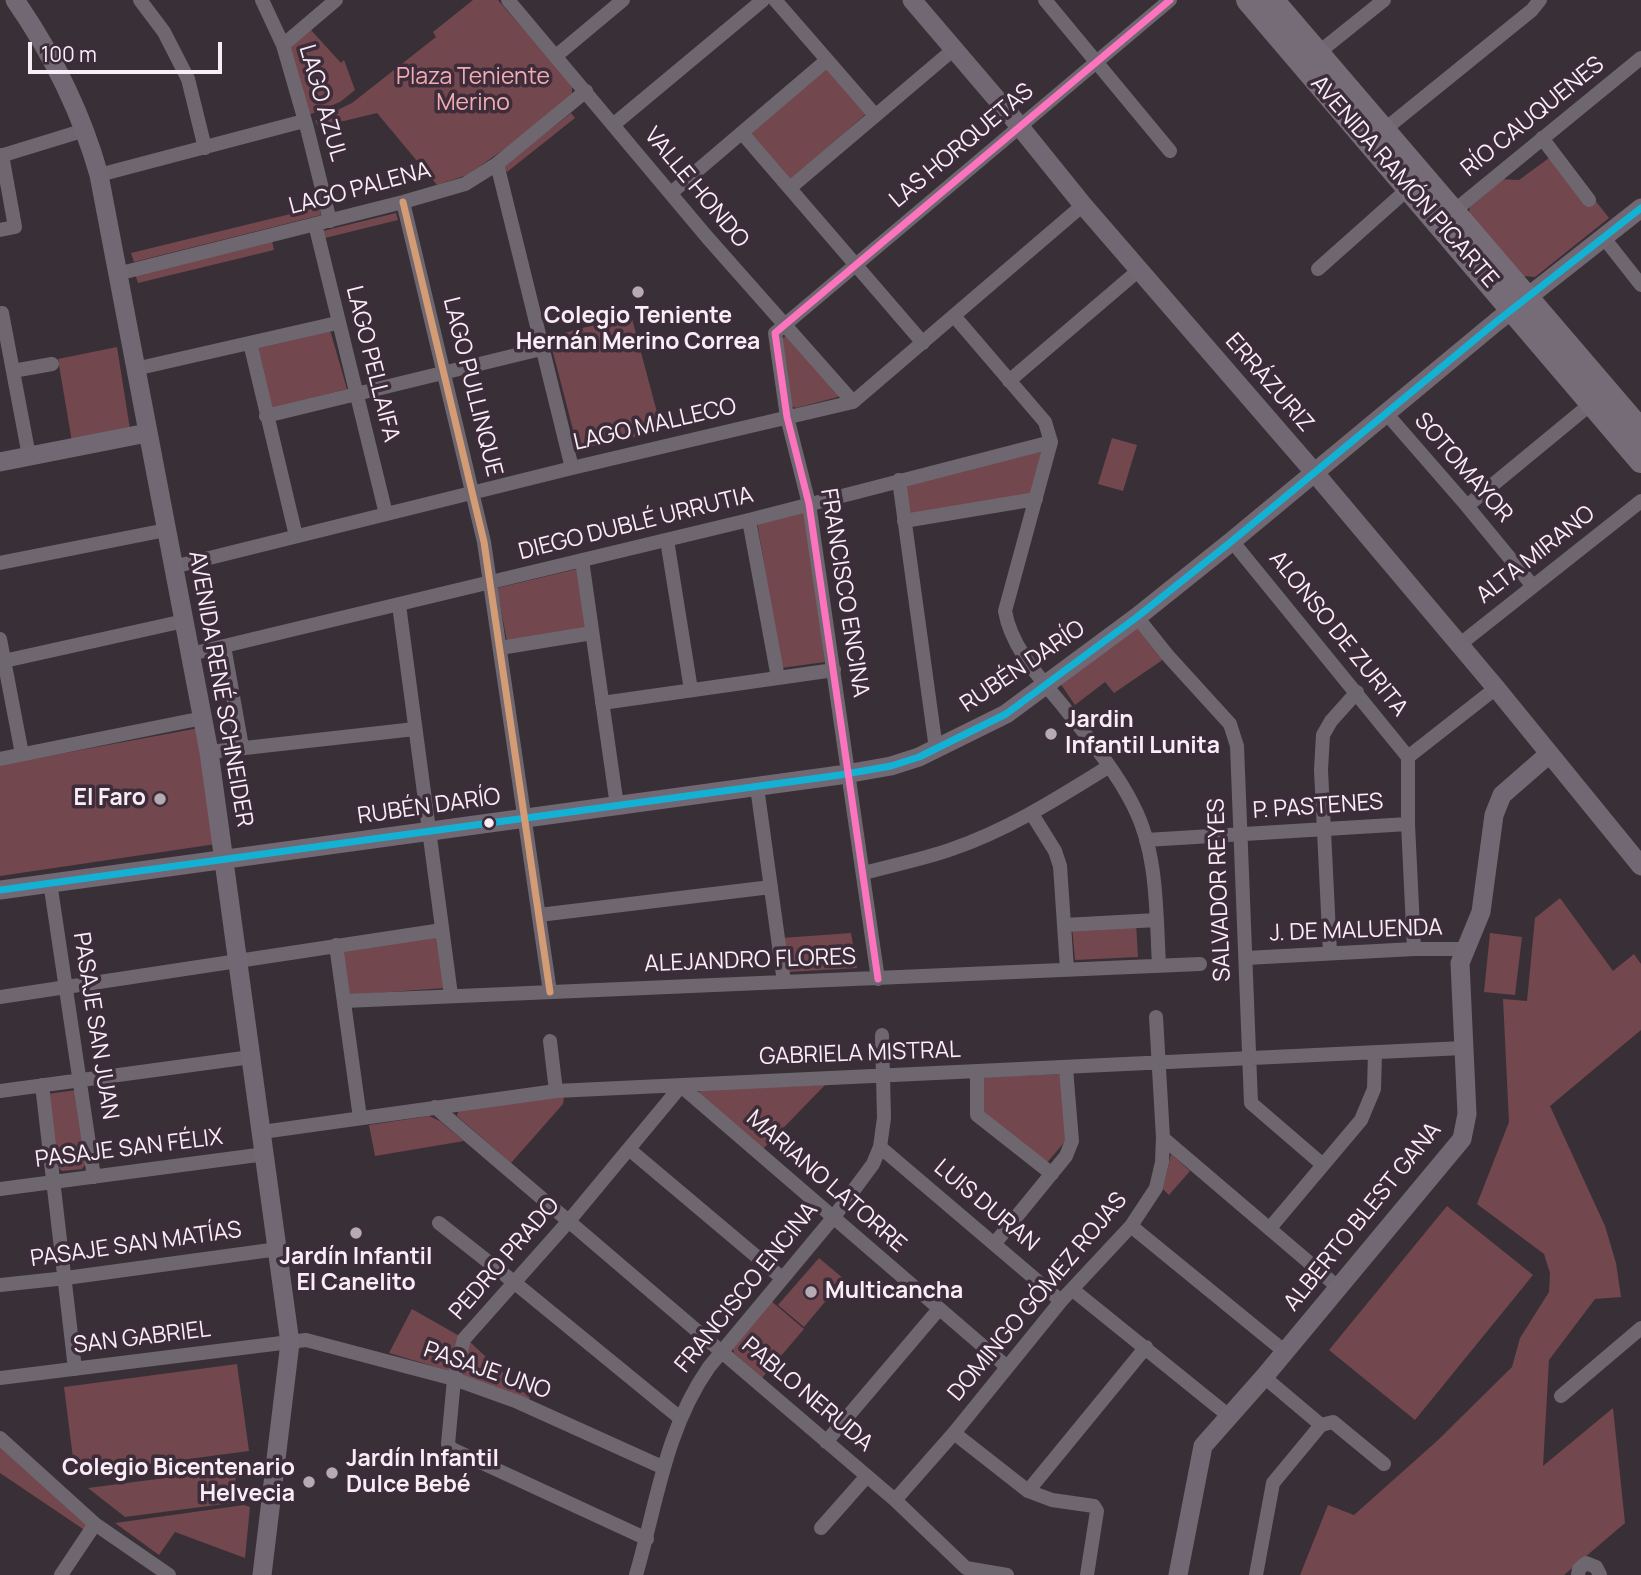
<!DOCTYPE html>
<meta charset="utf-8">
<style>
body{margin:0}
#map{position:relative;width:1641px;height:1575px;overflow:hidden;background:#393037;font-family:Manrope,sans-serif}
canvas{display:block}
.scale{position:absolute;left:28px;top:42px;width:194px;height:32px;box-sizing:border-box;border:4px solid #f9edf6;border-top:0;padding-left:9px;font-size:21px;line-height:24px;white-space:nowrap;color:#f9edf6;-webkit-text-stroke:5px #3d2c39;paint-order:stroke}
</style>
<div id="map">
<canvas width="1641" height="1575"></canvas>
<div class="scale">100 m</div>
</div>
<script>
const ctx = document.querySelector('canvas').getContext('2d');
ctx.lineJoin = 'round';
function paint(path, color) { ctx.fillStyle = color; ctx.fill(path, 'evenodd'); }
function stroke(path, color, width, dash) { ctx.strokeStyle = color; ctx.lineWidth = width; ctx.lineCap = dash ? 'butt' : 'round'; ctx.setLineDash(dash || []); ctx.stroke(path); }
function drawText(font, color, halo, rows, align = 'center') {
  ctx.font = font + ' Manrope,sans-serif'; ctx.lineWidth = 7; ctx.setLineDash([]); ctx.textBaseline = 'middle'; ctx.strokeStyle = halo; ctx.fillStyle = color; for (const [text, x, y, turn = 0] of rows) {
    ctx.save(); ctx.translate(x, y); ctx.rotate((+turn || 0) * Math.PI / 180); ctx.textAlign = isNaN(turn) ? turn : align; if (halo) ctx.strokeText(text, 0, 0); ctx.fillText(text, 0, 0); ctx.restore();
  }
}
paint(new Path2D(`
 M473,0H498L572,85V95L506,148L467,175L437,185L377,113L319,127L315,121L352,103L436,37L433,32Z
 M310,29L341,63L344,60L355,90L340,102L306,116L287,47Z
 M827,67L868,112L791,180L749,133Z
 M571,113L575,118L507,172L503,167Z
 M1549,158L1595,200L1609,218L1535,277L1523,276L1469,214L1470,202L1499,179L1519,180Z
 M319,207L321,215L134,262L131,253Z
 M396,213L398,220L325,238L323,231Z
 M272,241L274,250L138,283L135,274Z
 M631,315L662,431L578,449L549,337Z
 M330,330L347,389L268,409L252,346Z
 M786,336L838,393V397L796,408L791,406L779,340Z
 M117,347L130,429L72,442L58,359Z
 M1112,438L1137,445L1123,491L1098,484Z
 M1044,447L1030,497L909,518L904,482Z
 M804,510L825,662L781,668L757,521Z
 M577,569L585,629L507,642L497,588Z
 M1135,624L1164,659L1114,693L1105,682L1075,705L1060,683Z
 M199,728L216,844L0,876V765Z
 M1560,898L1613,971L1634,954L1641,964V1030L1550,1106L1605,1226L1616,1263L1621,1297L1595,1299L1549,1360L1543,1466L1613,1408L1625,1523L1564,1575H1300L1328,1505L1354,1515L1437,1441L1512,1367L1520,1338L1549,1292L1550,1273L1544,1254L1477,1204L1509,1122L1503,999L1527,1001L1535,918Z
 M1136,923L1138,957L1075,960L1072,926Z
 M851,933L857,968L787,972L782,938Z
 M1490,933L1522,937L1515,995L1484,992Z
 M438,934L445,988L349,995L342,948Z
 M1064,1074L1068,1138L1045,1165L982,1110L981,1077Z
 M825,1085L762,1150L698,1097L700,1090Z
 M77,1090L87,1162L82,1169L62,1171L57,1166L47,1094Z
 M564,1096L563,1104L511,1163L457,1116L459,1109Z
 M429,1116L440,1121L464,1141L375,1156L369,1125Z
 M1171,1154L1190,1171L1169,1195L1163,1189Z
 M1447,1206L1533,1275L1415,1420L1329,1350Z
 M819,1258L844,1279L804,1327L778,1305Z
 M770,1300L804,1329L762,1378L734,1353L732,1344Z
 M412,1309L470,1342L530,1398L528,1400L446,1370L389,1353Z
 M237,1364L249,1451L75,1474L64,1387Z
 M0,1446L88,1527L86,1531L0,1473Z
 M234,1469L239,1502L125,1517L88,1488Z
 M244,1505L250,1507L245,1558L175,1532L159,1555L115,1523Z`), '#72474d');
stroke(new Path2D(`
 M140,0L164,32L188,79L205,148
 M262,0L283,45L307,128L330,221
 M508,0L707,237L853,402
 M775,0L875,115
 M1045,0L1170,151
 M283,45L336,0
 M1318,53L1384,0
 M556,56L623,0
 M613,125L763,0
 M1384,130L1532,10L1540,0
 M742,133L923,343
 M1542,138L1589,200
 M0,156L85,130
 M497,164L572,468
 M99,175L304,121
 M790,188L954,49
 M671,193L827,60
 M403,202L484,542L550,992
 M1454,211L1641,58
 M315,224L386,514
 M0,230L15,227L2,155
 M1604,238L1641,285
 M1318,269L1409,188
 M117,274L403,202L465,184L497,164L586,91
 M0,314L2,313L29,456
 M955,317L1045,422L1051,442
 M250,343L296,536
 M135,369L337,323
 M13,371L52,364
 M1009,381L1139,270
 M1386,413L1467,506L1532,585
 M266,416L541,349
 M1051,442L1005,611C1011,647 1040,678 1063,706C1087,736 1117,772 1134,807C1158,854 1156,913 1159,965
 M899,480L936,749
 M1467,506L1592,403
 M749,520L778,678
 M904,521L1036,499
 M667,540L691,690
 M1232,541L1408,757
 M582,560L617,806
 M0,563L166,530
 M173,567L572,468L853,402L1083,205
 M399,605L451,995
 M1137,617L1169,657L1230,724L1237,746L1251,1103L1323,1165
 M0,639L22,754
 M1459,645L1641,501
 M224,646L242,747
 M500,648L592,633
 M191,654L749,520L1051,442
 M0,662L184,621
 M602,703L834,670
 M209,752L415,729
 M1408,757V824L1414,949
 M1408,757L1496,688
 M0,759L203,718
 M757,787L784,982
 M1032,814L1055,851L1060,866L1067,969
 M1146,840L1408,824
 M864,873C893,865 924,859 952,849C1008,830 1058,798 1108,767
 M50,882L94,1177
 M539,915L771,887
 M1064,925L1157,920
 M336,945L360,1118
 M1330,953L1321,770L1323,735L1331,721L1357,692
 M1246,958L1414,949H1467
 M878,979L809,504L787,417L775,333L1170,0
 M0,997L442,930
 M344,1001L1200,964
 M550,1041L556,1091
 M977,1072V1115L1052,1174
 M42,1085L75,1369
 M0,1091L251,1057
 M435,1107L895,1500L966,1568L1007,1575
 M262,1132L556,1091L1463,1048
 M1163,1138L1339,1288
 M880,1147L1061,1301
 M630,1150L782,1278
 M0,1189L265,1154
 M439,1223L515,1283L680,1418
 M1131,1226L1284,1351
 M1270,1228L1361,1120L1374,1089L1375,1053
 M995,1243L1066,1156L1072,1141L1066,1068
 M0,1285L66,1278L278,1249
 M1073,1290L1229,1416
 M1264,1377L1321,1425L1333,1422L1384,1464
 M0,1378L306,1340L454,1379L518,1402L662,1467
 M1561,1396L1641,1328
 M954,1433L1028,1491L1052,1500L1094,1506L1097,1511L1087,1575
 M0,1438L95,1524L169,1575
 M826,1442L939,1309
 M1028,1491L1146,1347
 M895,1500L954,1433L1061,1301L1131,1226L1156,1188L1162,1162L1163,1138L1156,1017
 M821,1528L867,1476
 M647,1539L452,1449L448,1444L454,1379L464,1339L568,1222L681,1086L1006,1366
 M61,1575L95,1524
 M636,1575C657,1503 665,1430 709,1367L833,1218L873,1164L880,1147L884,1118L882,1035
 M1256,1575L1273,1483L1321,1425
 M1578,1575L1579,1569L1586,1563L1596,1567L1600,1575`), '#6f6770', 14);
stroke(new Path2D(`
 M15,0C53,55 81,111 99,175L209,752L290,1343L262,1575
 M912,0L1012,117L1083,205L1314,472L1496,688L1641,866
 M0,462L147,433
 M0,890L840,775L891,766L919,757L1006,714L1137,617L1232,541L1496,322L1641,208
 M1178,1575L1203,1446L1264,1377L1462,1139L1467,1114L1460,963L1481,912L1494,815L1502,795L1549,754`), '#716873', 19);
stroke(new Path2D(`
 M1248,0L1641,461
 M1272,0L1641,431`), '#756c77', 24);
stroke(new Path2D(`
 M0,890L840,775L891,766L919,757L1006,714L1137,617L1232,541L1496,322L1641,208`), '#13b2d5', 7);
stroke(new Path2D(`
 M403,202L484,542L550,992`), '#d39c74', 7);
stroke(new Path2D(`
 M878,979L809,504L787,417L775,333L1170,0`), '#fc73be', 7);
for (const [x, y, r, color] of [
 [638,292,7,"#b6abb3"],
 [1051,734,7,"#b6abb3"],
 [160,799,7,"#b6abb3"],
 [489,823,6,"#f9edf6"],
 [356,1233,7,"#b6abb3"],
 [811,1292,7,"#b6abb3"],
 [332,1473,7,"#b6abb3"],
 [309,1482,7,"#b6abb3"]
]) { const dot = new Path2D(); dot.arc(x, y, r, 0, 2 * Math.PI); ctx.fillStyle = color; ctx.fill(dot); stroke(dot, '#3d2c39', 2.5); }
drawText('23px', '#f2acb2', '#3d2c39', [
 ["Plaza Teniente",473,78],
 ["Merino",473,104]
]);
drawText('23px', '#f9edf6', '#3d2c39', [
 ["LAGO AZUL",322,103,74],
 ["RÍO CAUQUENES",1533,117,-39],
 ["LAS HORQUETAS",962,146,-40],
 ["AVENIDA RAMÓN PICARTE",1404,182,49],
 ["VALLE HONDO",696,188,50],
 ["LAGO PALENA",360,189,-15],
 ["LAGO PELLAIFA",372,364,76],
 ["ERRÁZURIZ",1269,383,49],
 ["LAGO PULLINQUE",472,387,76],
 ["LAGO MALLECO",655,425,-13],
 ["SOTOMAYOR",1463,468,49],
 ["DIEGO DUBLÉ URRUTIA",636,524,-14],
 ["ALTA MIRANO",1536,555,-38],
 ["FRANCISCO ENCINA",844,593,81],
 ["ALONSO DE ZURITA",1338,634,51],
 ["RUBÉN DARÍO",1023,667,-34],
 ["AVENIDA RENÉ SCHNEIDER",220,689,80],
 ["RUBÉN DARÍO",429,807,-8],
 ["P. PASTENES",1318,807,-4],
 ["SALVADOR REYES",1220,890,-92],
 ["J. DE MALUENDA",1356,931,-2],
 ["ALEJANDRO FLORES",750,961,-2],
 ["PASAJE SAN JUAN",95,1026,81],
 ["GABRIELA MISTRAL",860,1054,-2],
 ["PASAJE SAN FÉLIX",129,1149,-7],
 ["MARIANO LATORRE",826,1182,41],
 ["LUIS DURAN",986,1206,40],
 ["ALBERTO BLEST GANA",1363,1217,-51],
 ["PASAJE SAN MATÍAS",136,1245,-8],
 ["PEDRO PRADO",505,1259,-49],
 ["FRANCISCO ENCINA",747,1288,-51],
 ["DOMINGO GÓMEZ ROJAS",1038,1297,-50],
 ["SAN GABRIEL",142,1338,-7],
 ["PASAJE UNO",487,1371,19],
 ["PABLO NERUDA",807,1395,40]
]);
drawText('bold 23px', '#f9edf6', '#3d2c39', [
 ["Colegio Teniente",638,317,"center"],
 ["Hernán Merino Correa",638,343,"center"],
 ["Jardin",1065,721],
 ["Infantil Lunita",1065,747],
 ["El Faro",146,799,"right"],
 ["Jardín Infantil",356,1258,"center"],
 ["El Canelito",356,1284,"center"],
 ["Multicancha",825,1292],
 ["Jardín Infantil",346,1460],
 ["Dulce Bebé",346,1486],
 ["Colegio Bicentenario",295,1469,"right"],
 ["Helvecia",295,1495,"right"]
], 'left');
</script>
